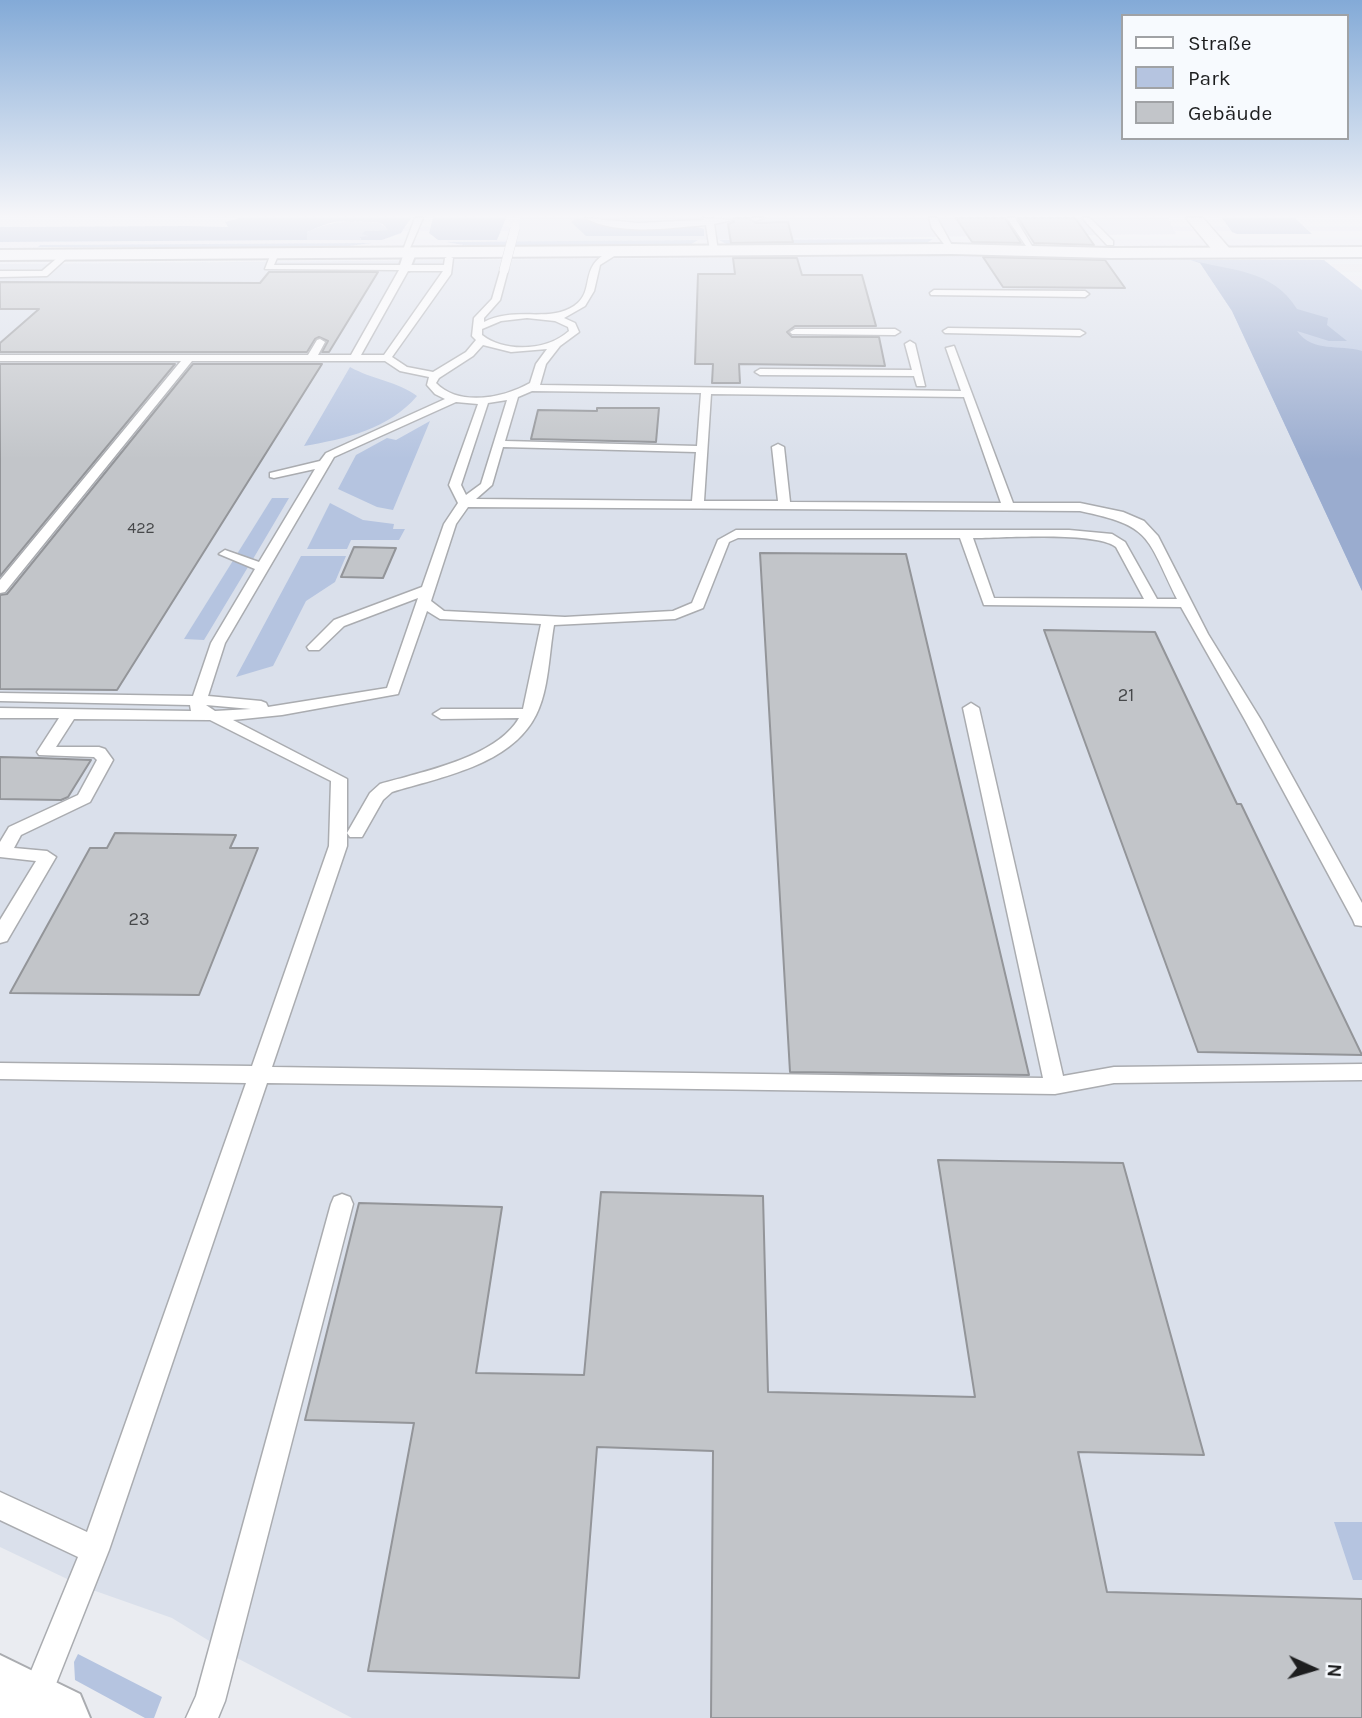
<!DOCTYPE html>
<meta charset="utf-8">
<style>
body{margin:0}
#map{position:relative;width:1362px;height:1718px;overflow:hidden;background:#eaecf1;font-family:Karla,sans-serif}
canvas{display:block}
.legend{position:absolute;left:1121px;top:14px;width:228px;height:126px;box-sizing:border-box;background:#f7fafe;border:2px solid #a0a2a5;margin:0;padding:9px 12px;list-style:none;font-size:21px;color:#1d1e1f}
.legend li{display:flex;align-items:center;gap:14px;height:35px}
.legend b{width:35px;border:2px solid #a0a2a5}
.north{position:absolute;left:1278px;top:1634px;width:70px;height:70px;-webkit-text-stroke:5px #f7fafe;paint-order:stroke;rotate:94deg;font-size:19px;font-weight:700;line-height:28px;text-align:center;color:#1d1e1f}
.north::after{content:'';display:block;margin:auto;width:24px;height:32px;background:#1d1e1f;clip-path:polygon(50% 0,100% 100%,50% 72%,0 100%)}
</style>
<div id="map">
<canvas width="1362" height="1718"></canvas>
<ul class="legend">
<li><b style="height:9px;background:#fff"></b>Straße</li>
<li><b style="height:19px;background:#b5c4e0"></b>Park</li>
<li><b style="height:19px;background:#c2c5c9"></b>Gebäude</li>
</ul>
<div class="north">N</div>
</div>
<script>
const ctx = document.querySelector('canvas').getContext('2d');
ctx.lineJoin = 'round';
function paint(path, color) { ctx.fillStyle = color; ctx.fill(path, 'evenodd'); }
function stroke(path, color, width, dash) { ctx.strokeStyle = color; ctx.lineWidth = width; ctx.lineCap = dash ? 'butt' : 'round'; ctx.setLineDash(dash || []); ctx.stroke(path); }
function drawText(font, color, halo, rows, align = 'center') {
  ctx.font = font + ' Karla,sans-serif'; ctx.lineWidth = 5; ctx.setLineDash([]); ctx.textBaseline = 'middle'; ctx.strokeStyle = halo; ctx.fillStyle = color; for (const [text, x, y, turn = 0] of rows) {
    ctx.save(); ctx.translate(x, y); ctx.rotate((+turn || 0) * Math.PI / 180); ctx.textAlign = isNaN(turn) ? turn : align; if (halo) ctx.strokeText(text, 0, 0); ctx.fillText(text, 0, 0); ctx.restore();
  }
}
paint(new Path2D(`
 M520,218H1168L1176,234L516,242Z
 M930,256L1190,260L1200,263L1232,311L1362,591V1718H352L237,1658L172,1618L84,1587L0,1547V264Z`), '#dae0eb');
paint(new Path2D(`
 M352,221L380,223L389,230L365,231L371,236L360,238L361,240H307V232C322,225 336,222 352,221Z
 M933,239L925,244L728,245L719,240Z
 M698,240L690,245L475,247L446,242Z
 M371,243L335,248L38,247L40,245Z
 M1190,260H1324L1362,290V591L1232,311L1200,263Z
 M350,367C371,379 399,382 417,396C389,429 345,439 304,446Z
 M430,421L393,510L377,507L338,489L356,455L387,438L396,440Z
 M272,498H289L253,559L237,554Z
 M330,503L363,520L394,524L393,529H405L399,540H351L347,549H307Z
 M301,556H346L335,582L306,601L273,666L236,677Z
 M234,559L248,567L204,640L184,639Z
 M1334,1522H1362V1580H1353Z
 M78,1654L162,1697L154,1718H145L75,1680L74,1662Z`), '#b5c4e0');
paint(new Path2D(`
 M240,218H411L401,233L382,240H361L360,237L368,236L362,234L365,231L388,230C386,228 384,224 380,223C376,222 337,221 334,222C326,224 316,228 307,232V240L0,242V227L188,226L228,227L225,222Z
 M433,218H506L497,240H438L429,233Z
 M577,218L610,225H690L704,229V236H586L571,222Z
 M1222,218H1295L1312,234H1237L1232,232Z
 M1190,260C1232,271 1272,269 1297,309L1328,318L1327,325L1347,341H1329L1297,331C1313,353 1339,344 1362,351V591L1232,311L1200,263Z`), '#9aaccf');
const building = new Path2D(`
 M734,218H749L756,223L788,222L793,242L731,243L728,224L734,222Z
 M956,218H1005L1021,243L972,242Z
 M1018,218H1075L1094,245L1034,243Z
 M983,257L1105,260L1125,288L1003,287Z
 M733,258H797L802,275H862L876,326H795L787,332L792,337H879L885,366L739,364L740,383H712L713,364H695L698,274H735Z
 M269,272H378L329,352H322L328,341L319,337L315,339L307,352H0V343L39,309H0V282L260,283Z
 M0,364H175L0,576Z
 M193,364H322L117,690L0,689V595L7,594Z
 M597,408H659L656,442L531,439L538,410L597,411Z
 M354,547L396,548L383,578L341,577Z
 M760,553L906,554L1029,1075L790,1072Z
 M1044,630L1155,632L1237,804H1241L1362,1055L1198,1052Z
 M0,757L39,758L91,760L68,797L61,800L0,799Z
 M115,833L236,835L230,848H258L199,995L10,993L90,848H107Z
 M938,1160L1123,1163L1204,1455L1078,1452L1107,1592L1362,1599V1718H711L713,1451L597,1447L579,1678L368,1671L414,1423L305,1420L359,1203L502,1207L476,1373L584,1375L601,1192L763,1196L768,1392L975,1397Z`);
paint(building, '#c2c5c9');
stroke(building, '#939599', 2);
const service = new Path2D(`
 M415,218H423L410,248L403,250Z
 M585,218L638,223L704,220L702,218L732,220L714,224L718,251L714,253L710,251L706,225C670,228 618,236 585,218Z
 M764,218L755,221L751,219L752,218Z
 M929,218H937L955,251H949L932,228Z
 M1007,218H1015L1032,246H1026Z
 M1082,218H1090L1113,241V245H1107Z
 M616,249L619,253L600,265L594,291L585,306L564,318L575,323L579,332L560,346L546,364L540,385L961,391L946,348L954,346L1013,503H1080L1123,512L1144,521L1158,536L1208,634L1261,720L1362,903V926L1355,925L1353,920L1245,720L1181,607L984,605L960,538H738L729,542L703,608L675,619L554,625C549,653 549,690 536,715C511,765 441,777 392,792L383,800L362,837H350L347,833L370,793L380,784C421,772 496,758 519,718L441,719L433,714L441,709H523L541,624L440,619L427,611L398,694L282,715L233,720L347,779V846L272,1067L1043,1078L963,708L971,703L979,708L1063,1076L1114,1067L1362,1064V1080L1114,1083L1055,1094L267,1083L109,1550L46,1709L35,1713L24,1709L20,1698L78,1557L0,1520V1492L87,1532L246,1083L0,1079V1063L252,1066L329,846L331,781L210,720L74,719L56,747H99L105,749L113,760L90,802L21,835L14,848L47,851L56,857L7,941L0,943V920L36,861L0,857V842L9,827L78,795L97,760L94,757L39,755L37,752L59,718H0V708L191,711L190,705L0,701V693L193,696L211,643L255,569L219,554L225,550L259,562L315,469L274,478L270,477V473L320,461L326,453L445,399L435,394L427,385L429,377L400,371L385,361H192L5,592L0,593V580L181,361H0V355H308L317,340L320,339L325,342L318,355H351L399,270L265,269L270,256L277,258L274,265H444L445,258L449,256L453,258L451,274L392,357L407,367L433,372L466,352L476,340L472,336L474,318L492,299L501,268L508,270L500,300L484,318V322C516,306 548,323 574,306C598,290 575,264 616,249ZM408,271H443L384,355H361ZM527,318L555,321L568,327L569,331C547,351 505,353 482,335V329L501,321ZM483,345L511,352L547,349L536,364L530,383C504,398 459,407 436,383L439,378L473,356ZM532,391L701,393L697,446L505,441L518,397ZM711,394L964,397L1001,503L790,502L784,447L778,444L772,447L778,501H704ZM507,400L481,484L466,495L461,485L488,403ZM456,402L478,404L449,485L458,503L444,524L422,587L334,620L307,647L309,650H319L344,626L418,598L387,688L268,707L266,703L261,701L208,696L225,643L334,457ZM503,447L696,452L692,501L476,499L492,485ZM468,507L1080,511C1152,526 1146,536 1177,599H1157L1125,542L1112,534L1069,530H736L718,540L692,603L673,611L565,617L444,611L431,601L456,524ZM973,538C1002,538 1096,531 1116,547L1144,599L994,598ZM206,705L251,709L215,711Z
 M63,253L70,255L47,276L0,277V271H42Z
 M934,290L1085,291L1089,294L1085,297L931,295L930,293Z
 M948,328L1080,330L1085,333L1080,336L945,333L943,331Z
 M795,329H895L900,332L895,335L792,334L790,332Z
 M910,341L915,344L925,386H917L914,376L760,375L755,372L760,369L912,370L905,344Z
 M342,1194L350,1197L353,1204L225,1701L218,1718H186L196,1696L331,1204L334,1197Z`);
const pedestrian = new Path2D(`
 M409,252L415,256L409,271H401L399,268L403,256Z`);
const minor = new Path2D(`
 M1186,218H1203L1230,249L1233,253L1230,257H1218Z`);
const tertiary = new Path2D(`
 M0,1655L80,1694L90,1718H0Z`);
const secondary = new Path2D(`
 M952,244L1111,248L1362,247V257L1111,258L952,254L0,260V250Z`);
stroke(service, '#aaacb0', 3);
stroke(pedestrian, '#aaacb0', 4);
stroke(minor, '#aaacb0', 3);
stroke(tertiary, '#aaacb0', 4);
stroke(secondary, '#aaacb0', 4);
paint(service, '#fff');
paint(pedestrian, '#fff');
paint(minor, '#fff');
paint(tertiary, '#fff');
paint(secondary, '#fff');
const serviceBridge = new Path2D(`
 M504,270L515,228`);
stroke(serviceBridge, '#aaacb0', 10, []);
stroke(serviceBridge, '#fff', 9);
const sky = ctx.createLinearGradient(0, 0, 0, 459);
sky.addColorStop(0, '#83aad7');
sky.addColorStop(0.47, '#f6f6f9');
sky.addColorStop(1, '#f6f6f900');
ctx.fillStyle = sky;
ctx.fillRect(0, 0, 1362, 459);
drawText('16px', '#46484a', null, [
 ["422",141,528]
]);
drawText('18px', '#46484a', null, [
 ["21",1126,696],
 ["23",139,920]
]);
</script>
